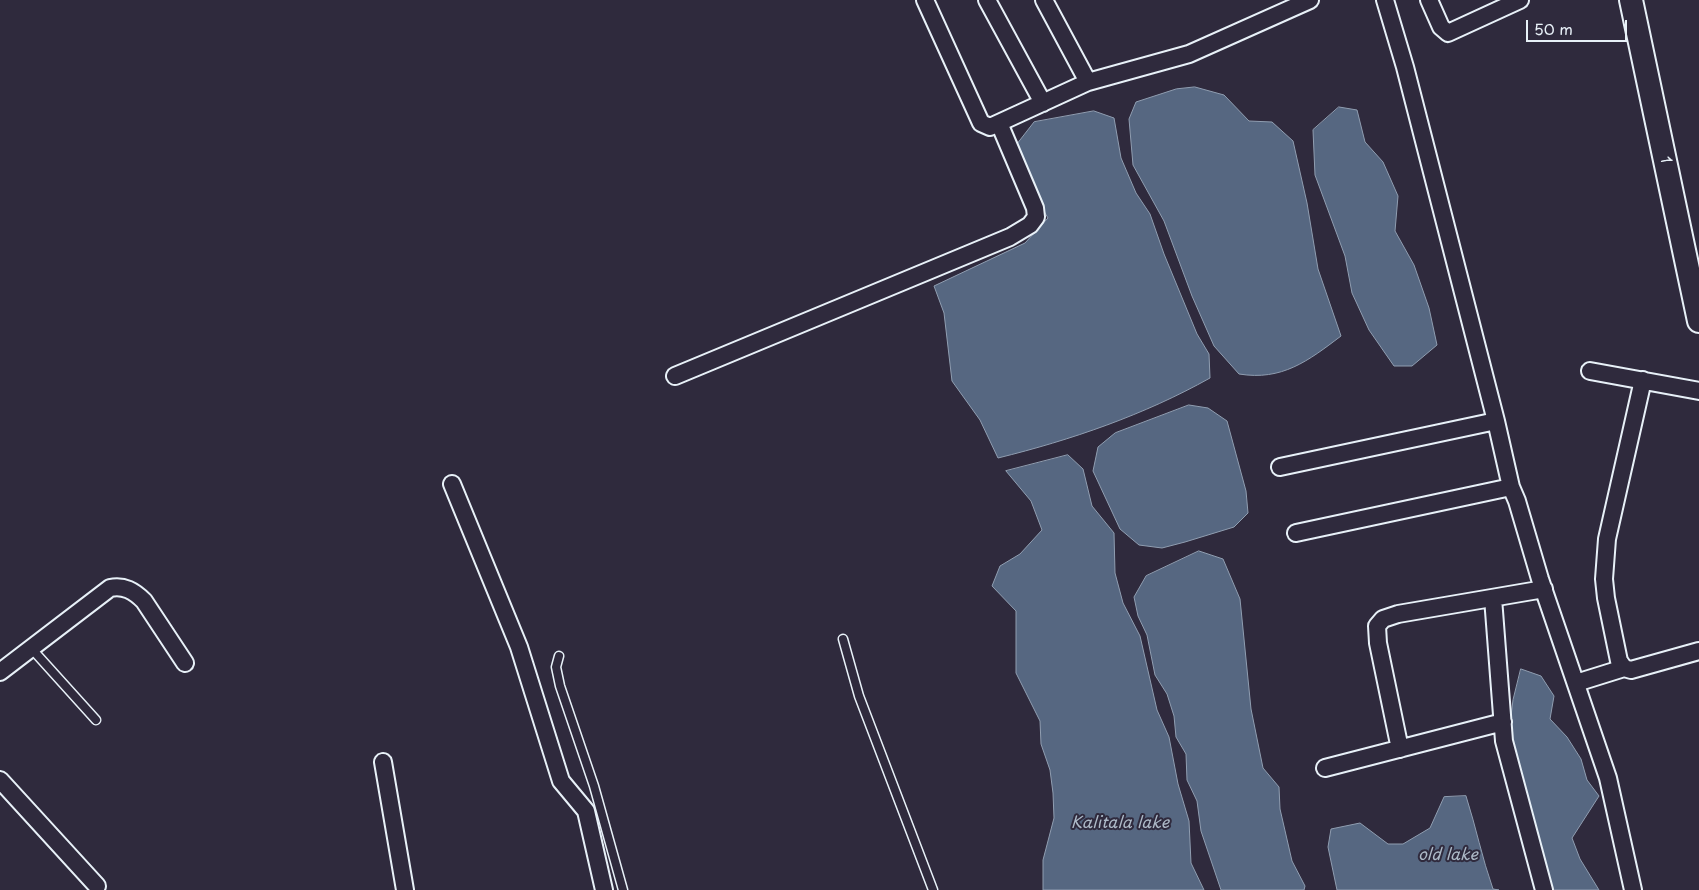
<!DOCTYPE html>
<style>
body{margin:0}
#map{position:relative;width:1699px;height:890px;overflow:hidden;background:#2f2a3d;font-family:"Playpen Sans",sans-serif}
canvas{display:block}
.scale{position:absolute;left:1526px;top:20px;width:101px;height:22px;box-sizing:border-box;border:2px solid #e8f1f8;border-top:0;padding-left:6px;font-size:15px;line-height:18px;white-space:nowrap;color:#e8f1f8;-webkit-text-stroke:4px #2f2a3d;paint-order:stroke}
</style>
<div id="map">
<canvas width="1699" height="890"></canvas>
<div class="scale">50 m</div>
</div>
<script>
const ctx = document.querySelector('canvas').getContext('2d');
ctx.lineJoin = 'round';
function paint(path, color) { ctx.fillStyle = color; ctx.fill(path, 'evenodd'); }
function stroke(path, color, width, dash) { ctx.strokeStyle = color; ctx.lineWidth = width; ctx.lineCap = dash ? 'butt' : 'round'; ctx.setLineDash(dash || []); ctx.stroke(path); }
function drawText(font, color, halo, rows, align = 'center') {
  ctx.font = font + ' "Playpen Sans",sans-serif'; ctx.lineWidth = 4; ctx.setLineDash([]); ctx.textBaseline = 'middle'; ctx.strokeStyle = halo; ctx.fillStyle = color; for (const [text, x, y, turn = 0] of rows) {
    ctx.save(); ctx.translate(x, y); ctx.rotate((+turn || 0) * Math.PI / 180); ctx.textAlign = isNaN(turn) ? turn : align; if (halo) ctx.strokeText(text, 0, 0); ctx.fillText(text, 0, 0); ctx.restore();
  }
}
const water = new Path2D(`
 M1195,87L1224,95L1249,121L1272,122L1293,141L1307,203L1318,269L1341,336C1308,361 1282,381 1239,374L1214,346L1192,296L1164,221L1133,165L1129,119L1136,102L1176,89Z
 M1339,107L1357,110L1365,142L1383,162L1398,196L1395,231L1414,265L1429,308L1437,345L1412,366H1394L1369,330L1352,293L1345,256L1315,175L1313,130Z
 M1094,111L1114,118L1121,158L1136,193L1150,214L1164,254L1197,334L1209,354L1210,378C1144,415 1071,440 998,458L980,420L952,381L944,313L934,286L1025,243L1048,218L1027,183L1013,149L1034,122Z
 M1189,405L1208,408L1227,421L1246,491L1248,513L1234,527L1185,542L1162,548L1139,545L1120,529L1093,471L1098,447L1115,433Z
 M1068,455L1083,469L1092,506L1114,533L1115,573L1123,603L1140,636L1157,710L1169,737L1178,784L1189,821L1191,863L1204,890H1043V860L1054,818L1053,793L1050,770L1041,744L1040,721L1016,673V611L992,586L1000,566L1020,554L1042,530L1031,501L1006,471Z
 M1199,551L1223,559L1240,599L1251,709L1263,768L1279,787L1280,809L1292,861L1305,886L1304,890H1221L1201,831L1197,801L1187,780L1186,754L1176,737L1174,716L1167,694L1155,675L1147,635L1138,616L1134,597L1146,576Z
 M1521,669L1541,676L1554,696L1550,719L1567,737L1581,759L1587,780L1599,796L1572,838L1580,859L1599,890H1546L1508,740L1513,700Z
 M1466,796C1476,827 1482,858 1493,889L1499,890H1337L1328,847L1331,829L1360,823L1388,844H1403L1430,828L1444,797Z`);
paint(water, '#566781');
stroke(water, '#909eb1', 1);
const lane = new Path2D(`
 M843,639L859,696L933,890
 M31,648L96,720
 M559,656L556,667L560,686L594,786L623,890`);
const street = new Path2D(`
 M925,0L981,123L990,127L1088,82L1189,54L1310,0
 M987,0L1043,103
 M1044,0L1088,82
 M1385,0L1405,67L1496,421L1511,487L1517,501L1540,579L1608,778L1633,890
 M1429,0L1441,27L1448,33L1520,0
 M1590,371L1699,391
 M675,376L1010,237L1030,225L1036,217L1035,208L999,123
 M1643,380L1607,539L1604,579L1606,598L1619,661L1624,668L1631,670L1699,651
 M1280,467L1496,421
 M452,484L519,647L561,781L586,811L604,890
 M1296,533L1511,487
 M1493,598L1504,741L1544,890
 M0,672L110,588C124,585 134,591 144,601L185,663
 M1576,683L1624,668
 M1400,749L1378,643L1377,626L1383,619L1398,614L1544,589
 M383,762L405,890
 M1325,768L1503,722
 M0,780L97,886`);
const secondary = new Path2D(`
 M1631,0L1699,321`);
stroke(lane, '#e8f1f8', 11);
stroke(street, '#e8f1f8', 20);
stroke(secondary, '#e8f1f8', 26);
stroke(lane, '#2f2a3d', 8);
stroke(street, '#2f2a3d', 16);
stroke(secondary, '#2f2a3d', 22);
drawText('15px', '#e8f1f8', '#2f2a3d', [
 ["1",1665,160,78]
]);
drawText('italic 16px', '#aebac8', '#2f2a3d', [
 ["Kalitala lake",1120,824],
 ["old lake",1448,856]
]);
</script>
